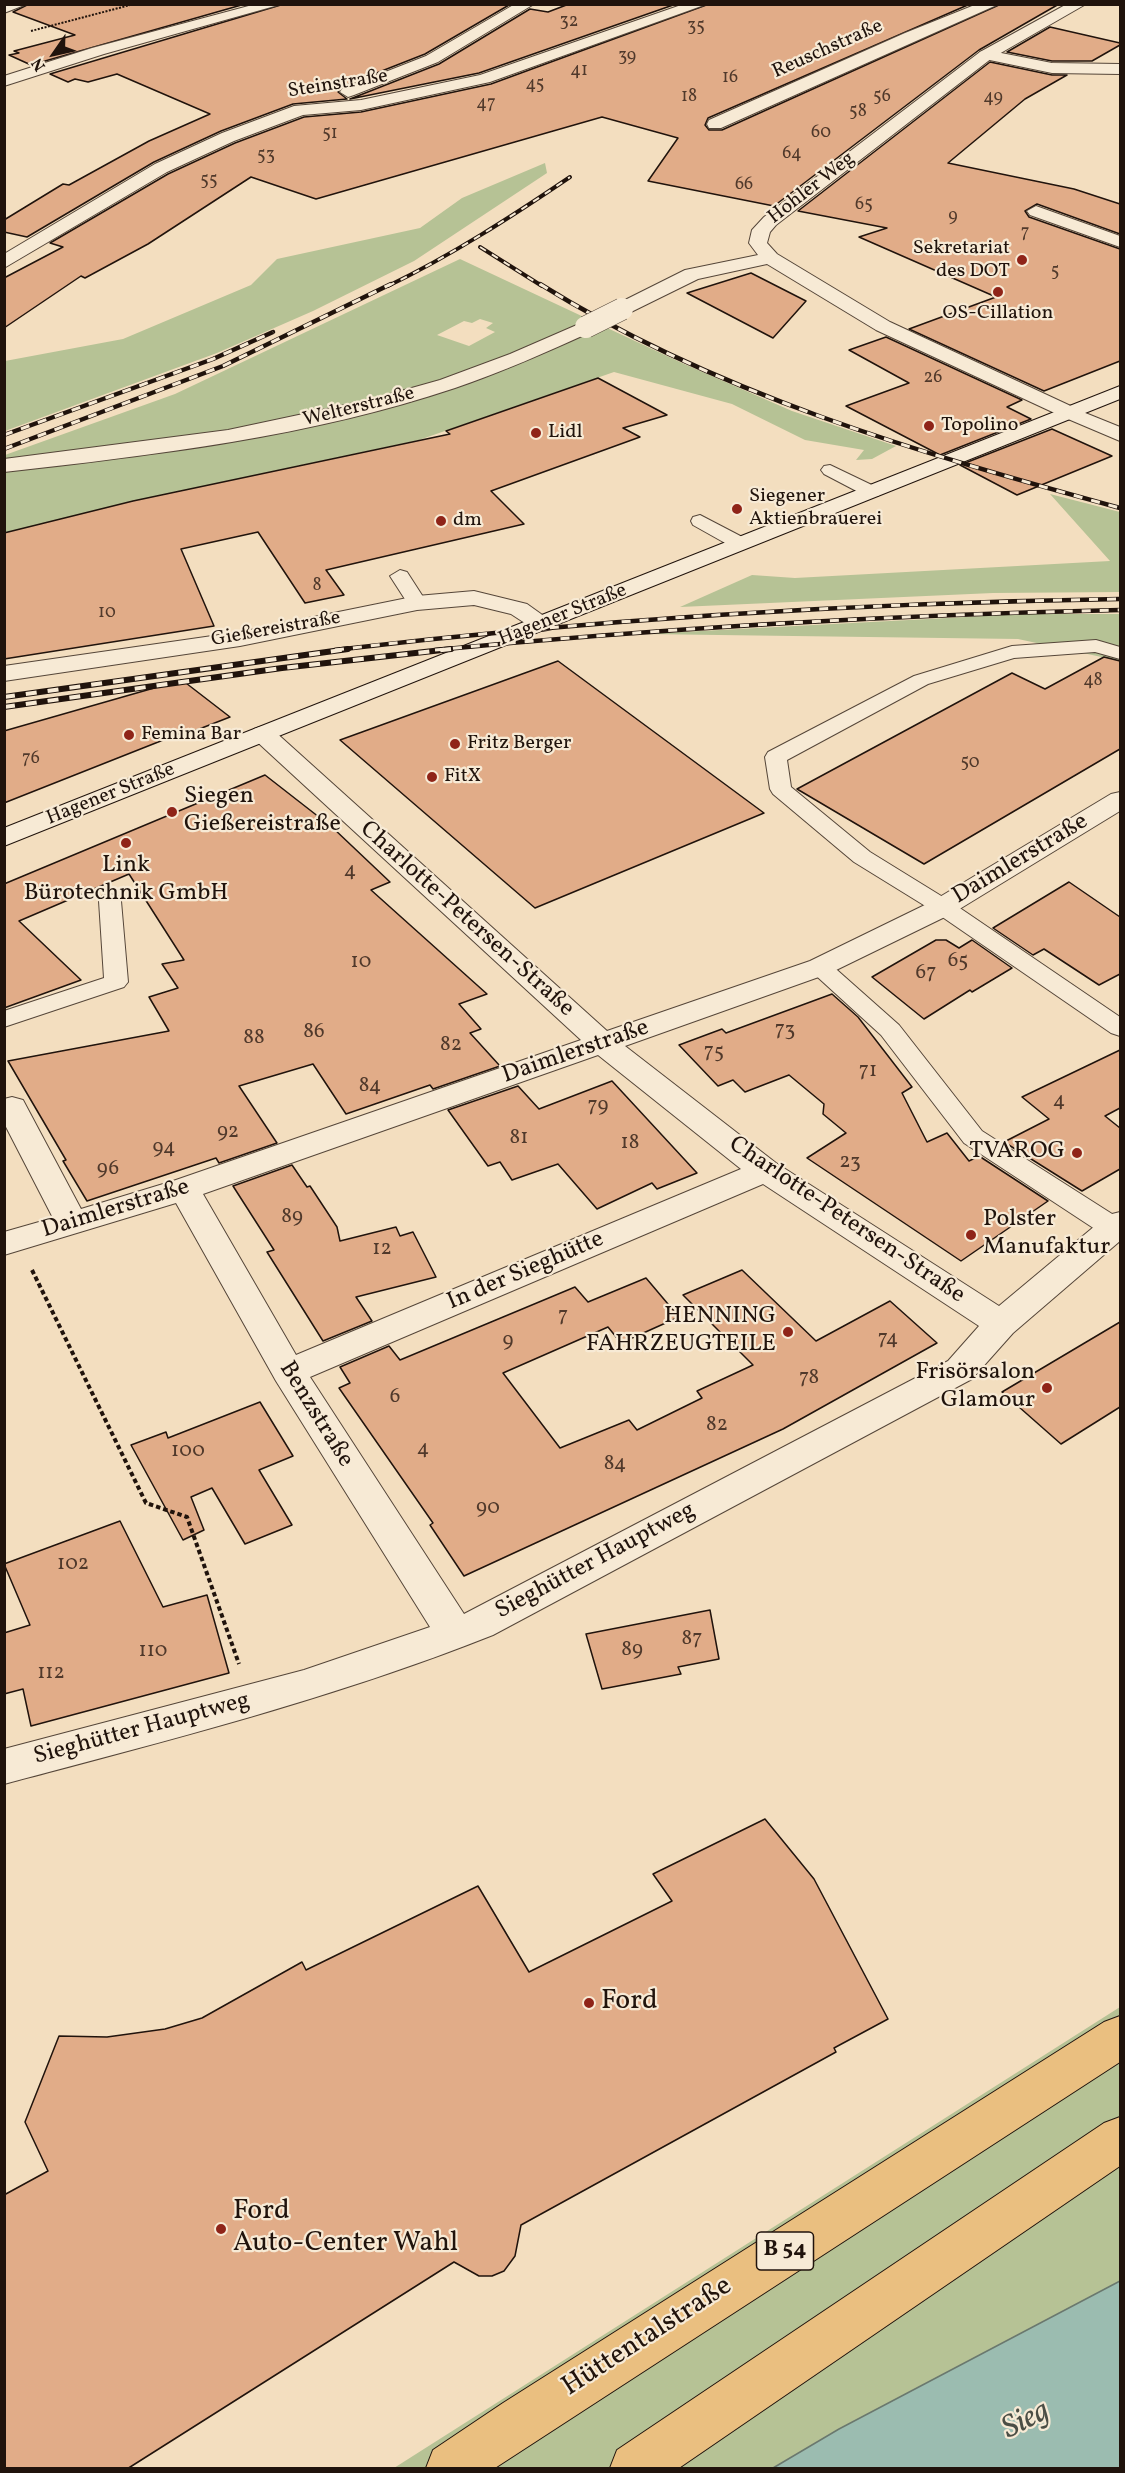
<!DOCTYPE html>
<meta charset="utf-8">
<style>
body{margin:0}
#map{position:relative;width:1125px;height:2473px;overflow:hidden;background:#f3debf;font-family:Vollkorn,serif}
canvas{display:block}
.frame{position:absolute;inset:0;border:6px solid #20130c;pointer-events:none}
.north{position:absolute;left:24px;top:24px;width:60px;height:60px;-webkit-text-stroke:4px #f7ead5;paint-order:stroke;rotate:236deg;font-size:16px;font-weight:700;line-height:24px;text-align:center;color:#20130c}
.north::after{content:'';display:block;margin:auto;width:21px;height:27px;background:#20130c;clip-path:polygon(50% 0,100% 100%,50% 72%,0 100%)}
</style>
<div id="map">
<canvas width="1125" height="2473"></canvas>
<div class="frame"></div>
<div class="north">N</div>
</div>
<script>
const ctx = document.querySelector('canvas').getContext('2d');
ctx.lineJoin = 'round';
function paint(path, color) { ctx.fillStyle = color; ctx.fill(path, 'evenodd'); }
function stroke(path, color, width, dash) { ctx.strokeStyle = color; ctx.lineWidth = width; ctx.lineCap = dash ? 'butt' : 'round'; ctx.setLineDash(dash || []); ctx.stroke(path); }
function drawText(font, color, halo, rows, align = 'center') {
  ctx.font = font + ' Vollkorn,serif'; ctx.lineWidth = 4.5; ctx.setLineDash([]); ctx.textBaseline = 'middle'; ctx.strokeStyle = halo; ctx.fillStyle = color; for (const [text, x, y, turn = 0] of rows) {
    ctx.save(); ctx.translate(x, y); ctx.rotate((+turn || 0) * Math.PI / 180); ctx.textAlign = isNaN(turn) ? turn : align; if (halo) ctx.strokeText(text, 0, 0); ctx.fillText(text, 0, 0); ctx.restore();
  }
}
paint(new Path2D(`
 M545,163L547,173L414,261L313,311L217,353L5,431V361L123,339L251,285L277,259L420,228L462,198Z
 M460,259L682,363L792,411L896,446L872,459L856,460L864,450L805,440L732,404L614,372L419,440L133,501L5,533V455L175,394ZM480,319L493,323L486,328L495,332L469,346L437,335L464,321L472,323Z
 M1050,494L1120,512V592L993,593L680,607L752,575L795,578L1110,561Z
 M1022,614H1120V661L1018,639L644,634Z
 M1120,2007V2281L839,2429L773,2468H394Z`), '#b6c295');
const water = new Path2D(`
 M1120,2281V2468H773L839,2429Z`);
paint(water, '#9bbcb0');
stroke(water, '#6a786e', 1.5);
const building = new Path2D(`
 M29,4H245L31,65L9,55L19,53L14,51L75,35L13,12Z
 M284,4L509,5L425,54L341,87L338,92L347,99L293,104L221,131L154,162L27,237L4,232V220L63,184L69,185L149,141L210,114L117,74L88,82L75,79L68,82L50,74Z
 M569,4H676L479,73L350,99L439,64L530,9L548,12Z
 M709,4H970L708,118L705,125L709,130H722L1001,4H1059L979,50L774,206L648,181L678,138L602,117L316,199L251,177L148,244L85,278L81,276L4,328V278L63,247L50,243L168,174L235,143L304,117L361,112L491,84Z
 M1050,27L1120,43V45L1092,61H1052L1007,52Z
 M990,62L1052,75H1067L1025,99L948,163L1074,189L1120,204V234L1037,204L1025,211L1029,217L1120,249V361L1044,391L909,329L996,297L859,237L887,228L798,211Z
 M751,273L806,301L773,338L687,293Z
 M886,337L1022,400L1007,407L1031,419L940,455L846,406L909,383L849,350Z
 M598,378L667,415L623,428L640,437L491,491L524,524L326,570L344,595L305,603L258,532L181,549L214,626L4,659V533L133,501L450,434L446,431Z
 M1052,429L1112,456L1017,495L960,465Z
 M1104,657L1120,661V749L924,864L797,789L1012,673L1045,689Z
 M558,661L764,813L535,908L340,740Z
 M182,680L230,717L189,733L186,731L4,803V731Z
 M265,775L333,828L390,882L371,890L487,994L459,1004L481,1029L470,1033L500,1066L433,1089L430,1085L346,1114L313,1064L239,1086L277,1143L219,1163L216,1158L87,1201L63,1161L66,1160L8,1061L169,1031L149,997L178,988L162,964L184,960L129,874L19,921L81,980L4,1008V884Z
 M1069,882L1120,917V974L1099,985L1044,949L1033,955L993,928Z
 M936,940H946L959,948L972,940L1012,968L972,992L970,990L924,1019L872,977Z
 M832,994L858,1017L912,1087L902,1093L927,1142L947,1133L969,1161L979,1156L1048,1201L961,1261L807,1158L846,1133L823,1114L824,1104L789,1075L745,1092L733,1080L718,1086L679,1045L722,1029L726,1033Z
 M1120,1050V1108L1105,1116L1120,1128V1169L1082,1191L1004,1142L1049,1119L1022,1097Z
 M612,1081L697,1173L657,1189L652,1183L597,1209L558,1164L512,1180L500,1162L488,1166L448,1110L518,1086L539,1109Z
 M292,1165L307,1187L310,1186L337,1227L340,1241L396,1227L400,1236L413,1232L436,1277L356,1297L372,1321L323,1341L267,1252L274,1250L233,1186Z
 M742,1270L816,1341L890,1301L937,1343L783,1429L464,1576L430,1525L433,1523L339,1388L350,1383L340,1367L389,1346L400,1360L575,1287L588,1302L646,1278L679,1317L621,1343L608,1327L503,1373L560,1448L629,1420L637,1430L702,1398L697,1391L753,1365L683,1295Z
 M1120,1322V1407L1061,1444L1002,1392Z
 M260,1402L293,1456L259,1470L292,1525L245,1544L212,1488L191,1497L204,1530L183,1540L131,1445L166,1432L168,1438Z
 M120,1521L163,1607L207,1595L229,1673L31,1726L23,1689L4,1694V1633L30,1625L4,1564Z
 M710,1610L719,1659L678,1667L681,1674L602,1689L586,1634Z
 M765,1819L814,1879L888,2019L834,2048L836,2052L521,2225L515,2256L504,2271L492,2276H479L454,2262L127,2469H4V2195L48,2171L25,2122L59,2036L107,2037L165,2029L202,2018L302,1962L306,1970L478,1886L529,1972L672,1901L653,1874Z`);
paint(building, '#e1ac88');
stroke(building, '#20130c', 1.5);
const service = new Path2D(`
 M830,465L878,488L881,492L878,496H866L824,474L821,470L824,466Z
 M700,515L748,540L750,544L741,550L734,548L693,525L691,521L693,517Z
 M400,570L407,572L427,603L424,607L417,609L410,607L390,576Z
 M1096,640L1120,647V659L1095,652L1014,658L928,684L787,760L791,787L870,852L951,902L1120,1017V1036L1111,1033L935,912L854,862L773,794L770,789L765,757L768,752L914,676L1012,646Z
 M110,894L118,896L121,901L128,982L124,987L4,1027V1011L104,978L99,901L102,896Z
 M820,960L828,962L899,1025L982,1131L1120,1219V1235L1114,1237L1104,1235L964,1143L881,1035L812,972L808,967L812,962Z`);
const minor = new Path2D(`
 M4,4H27L4,13Z
 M256,4H282L104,54L4,86V76L92,48Z
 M515,4H534L438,62L354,95L348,97L340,92L342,89L426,56Z
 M684,4H707L490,82L361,110L303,115L234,141L167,172L4,268V254L155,164L222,133L294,106L361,100L480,75Z
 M977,4H999L721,128H709L707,124L709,120L905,33Z
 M986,50L1052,63L1120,64V74L1052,73L980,58L978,55L980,52Z
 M1036,206L1120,236V247L1030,215L1027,211Z
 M1068,406L1120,427V441L1061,416L1058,412L1061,408Z
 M474,591L527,604L555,624L552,629L543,631L534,629L511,614L474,605L417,610L240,646L4,681V666L240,632L417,596Z
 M263,726L272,729L607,1031L810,961L933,901L1111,794L1120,792V811L953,913L830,973L625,1046L776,1163L999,1306L1108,1215L1120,1212V1241L1013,1333L972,1379L493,1635C335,1698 169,1740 4,1784V1749L304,1670L430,1627L276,1381L176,1203L4,1255V1232L53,1218L4,1123V1099L12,1097L23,1100L81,1209L173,1181L581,1040L254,739L250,734L254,729ZM598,1055L741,1169L296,1355L203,1194ZM763,1184L979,1326L948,1361L464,1614L310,1377Z`);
const tertiary = new Path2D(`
 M1067,4H1086L992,58L776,225L770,232L767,243L777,254L890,322L1075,408L1078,412L1075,416H1061L876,330L767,264L698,279L629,313H615L612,309L615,305L685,270L758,255L749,243L752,230L764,217L980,52Z
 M586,321L593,323L596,327L593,331C547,352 502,372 455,388C309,437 156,455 4,472V459L228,430L369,400L440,380L510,354Z`);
const secondary = new Path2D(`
 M1120,386V399L4,846V828Z`);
const trunk = new Path2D(`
 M1120,2016V2062L495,2468H426L433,2450L503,2403L1104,2022Z
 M1120,2117V2166L679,2468H610L617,2450L1104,2123Z`);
stroke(service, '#554639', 2);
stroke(minor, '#554639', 2);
stroke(tertiary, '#554639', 2);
stroke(secondary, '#20130c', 2);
stroke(trunk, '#20130c', 2);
stroke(new Path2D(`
 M31,31L134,4`), '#20130c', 2, [2, 1.5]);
stroke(new Path2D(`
 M32,1270L146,1503L187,1517L239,1664`), '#20130c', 4, [4.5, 3]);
paint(service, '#f7ead5');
paint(minor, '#f7ead5');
paint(tertiary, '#f7ead5');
paint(secondary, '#f7ead5');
paint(trunk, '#eabf80');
const railFar2 = new Path2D(`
 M480,247L542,286
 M388,286C452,255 511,217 570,177`);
const railFar1 = new Path2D(`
 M540,284C716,394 922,454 1120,508
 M4,435L213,359L273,332
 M4,449L223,366L391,284
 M335,650C596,619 857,603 1120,599
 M435,650C663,628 891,615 1120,610`);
const rail = new Path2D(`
 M4,697L348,649
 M4,707L282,668L451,649`);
stroke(railFar2, '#20130c', 4);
stroke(railFar1, '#20130c', 4.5);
stroke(rail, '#20130c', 6);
stroke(railFar2, '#f7ead5', 2, [7]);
stroke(railFar1, '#f7ead5', 3, [9]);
stroke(rail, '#f7ead5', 4, [11]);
const tertiaryBridge = new Path2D(`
 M586,327L622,309`);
stroke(tertiaryBridge, '#554639', 23, []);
stroke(tertiaryBridge, '#f7ead5', 22);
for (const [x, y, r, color] of [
 [1022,260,6,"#8f2418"],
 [998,292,6,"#8f2418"],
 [929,426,6,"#8f2418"],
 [536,433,6,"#8f2418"],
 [737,509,6,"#8f2418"],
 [441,521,6,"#8f2418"],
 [129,735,6,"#8f2418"],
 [455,744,6,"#8f2418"],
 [432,777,6,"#8f2418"],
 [172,812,6,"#8f2418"],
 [126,843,6,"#8f2418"],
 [1077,1153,6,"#8f2418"],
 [971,1235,6,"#8f2418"],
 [788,1332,6,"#8f2418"],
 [1047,1388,6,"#8f2418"],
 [589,2003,6,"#8f2418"],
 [221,2229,6,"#8f2418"]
]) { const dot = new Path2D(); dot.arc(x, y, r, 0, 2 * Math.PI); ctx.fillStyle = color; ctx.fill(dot); stroke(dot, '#f7ead5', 2); }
drawText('18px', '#50392b', null, [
 ["32",569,23],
 ["35",696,28],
 ["39",627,58],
 ["41",579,72],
 ["16",730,79],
 ["45",535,86],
 ["18",689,98],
 ["56",882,98],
 ["49",993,99],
 ["47",486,105],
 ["58",858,113],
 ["60",821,134],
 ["51",330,135],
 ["64",792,155],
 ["53",266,157],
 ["55",209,182],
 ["66",744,186],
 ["65",864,206],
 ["9",953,218],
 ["7",1025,234],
 ["5",1055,273],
 ["26",933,379],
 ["8",317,587],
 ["10",107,614],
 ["48",1093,682],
 ["76",31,760],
 ["50",970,764]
]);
drawText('20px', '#20130c', '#f7ead5', [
 ["Reuschstraße",828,50,-24],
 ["Steinstraße",338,85,-9],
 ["Hohler Weg",812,189,-38],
 ["Welterstraße",359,408,-14],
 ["Hagener Straße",563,616,-22],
 ["Gießereistraße",276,630,-10],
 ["Hagener Straße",111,795,-22]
]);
drawText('20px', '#20130c', '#f7ead5', [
 ["Sekretariat",1010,249,"right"],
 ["des DOT",1010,272,"right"],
 ["OS-Cillation",998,314,"center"],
 ["Topolino",941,426],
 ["Lidl",548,433],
 ["Siegener",749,497],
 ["Aktienbrauerei",749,520],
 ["dm",453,521],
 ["Femina Bar",141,735],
 ["Fritz Berger",467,744],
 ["FitX",444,777]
], 'left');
drawText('21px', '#50392b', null, [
 ["4",350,872],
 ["65",958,962],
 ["10",361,963],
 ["67",926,974],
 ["73",785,1031],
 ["86",314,1033],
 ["88",254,1039],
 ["82",451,1046],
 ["75",714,1053],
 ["71",868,1072],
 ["84",370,1087],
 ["4",1059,1102],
 ["79",598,1107],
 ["92",228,1133],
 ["81",519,1139],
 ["18",630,1144],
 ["94",164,1149],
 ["23",850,1163],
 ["96",108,1170],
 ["89",292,1218],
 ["12",382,1250],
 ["7",563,1317],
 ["74",888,1340],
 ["9",508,1342],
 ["78",809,1379],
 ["6",395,1398],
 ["82",717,1426],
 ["4",423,1450],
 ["100",188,1452],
 ["84",615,1465],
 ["90",488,1509],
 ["102",73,1565],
 ["87",692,1640],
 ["89",632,1651],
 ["110",153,1652],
 ["112",51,1674]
]);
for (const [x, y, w] of [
 [785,2251,57]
]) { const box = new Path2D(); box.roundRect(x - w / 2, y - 19, w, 38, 4.5); ctx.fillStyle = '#f7ead5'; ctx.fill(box); stroke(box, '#20130c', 1.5); }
drawText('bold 22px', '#20130c', null, [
 ["B 54",785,2251]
]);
drawText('24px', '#20130c', '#f7ead5', [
 ["Siegen",184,798,"left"],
 ["Gießereistraße",184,826,"left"],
 ["Link",126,867,"center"],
 ["Bürotechnik GmbH",126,895,"center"],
 ["TVAROG",1065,1153],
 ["Polster",983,1221,"left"],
 ["Manufaktur",983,1249,"left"],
 ["HENNING",776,1318],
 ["FAHRZEUGTEILE",776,1346],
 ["Frisörsalon",1035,1374],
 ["Glamour",1035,1402]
], 'right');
drawText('24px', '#20130c', '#f7ead5', [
 ["Daimlerstraße",1021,860,-31],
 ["Charlotte-Petersen-Straße",466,920,42],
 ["Daimlerstraße",576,1053,-19],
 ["Daimlerstraße",116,1210,-17],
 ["Charlotte-Petersen-Straße",846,1221,34],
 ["In der Sieghütte",526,1272,-23],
 ["Benzstraße",315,1415,58],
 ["Sieghütter Hauptweg",596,1562,-28],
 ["Sieghütter Hauptweg",142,1730,-15]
]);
drawText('28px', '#20130c', '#f7ead5', [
 ["Ford",601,2003],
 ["Ford",233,2213],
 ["Auto-Center Wahl",233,2245]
], 'left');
drawText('28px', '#20130c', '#f7ead5', [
 ["Hüttentalstraße",648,2338,-33]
]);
drawText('italic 32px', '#4b4e45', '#f7ead5', [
 ["Sieg",1027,2422,-27]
]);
</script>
